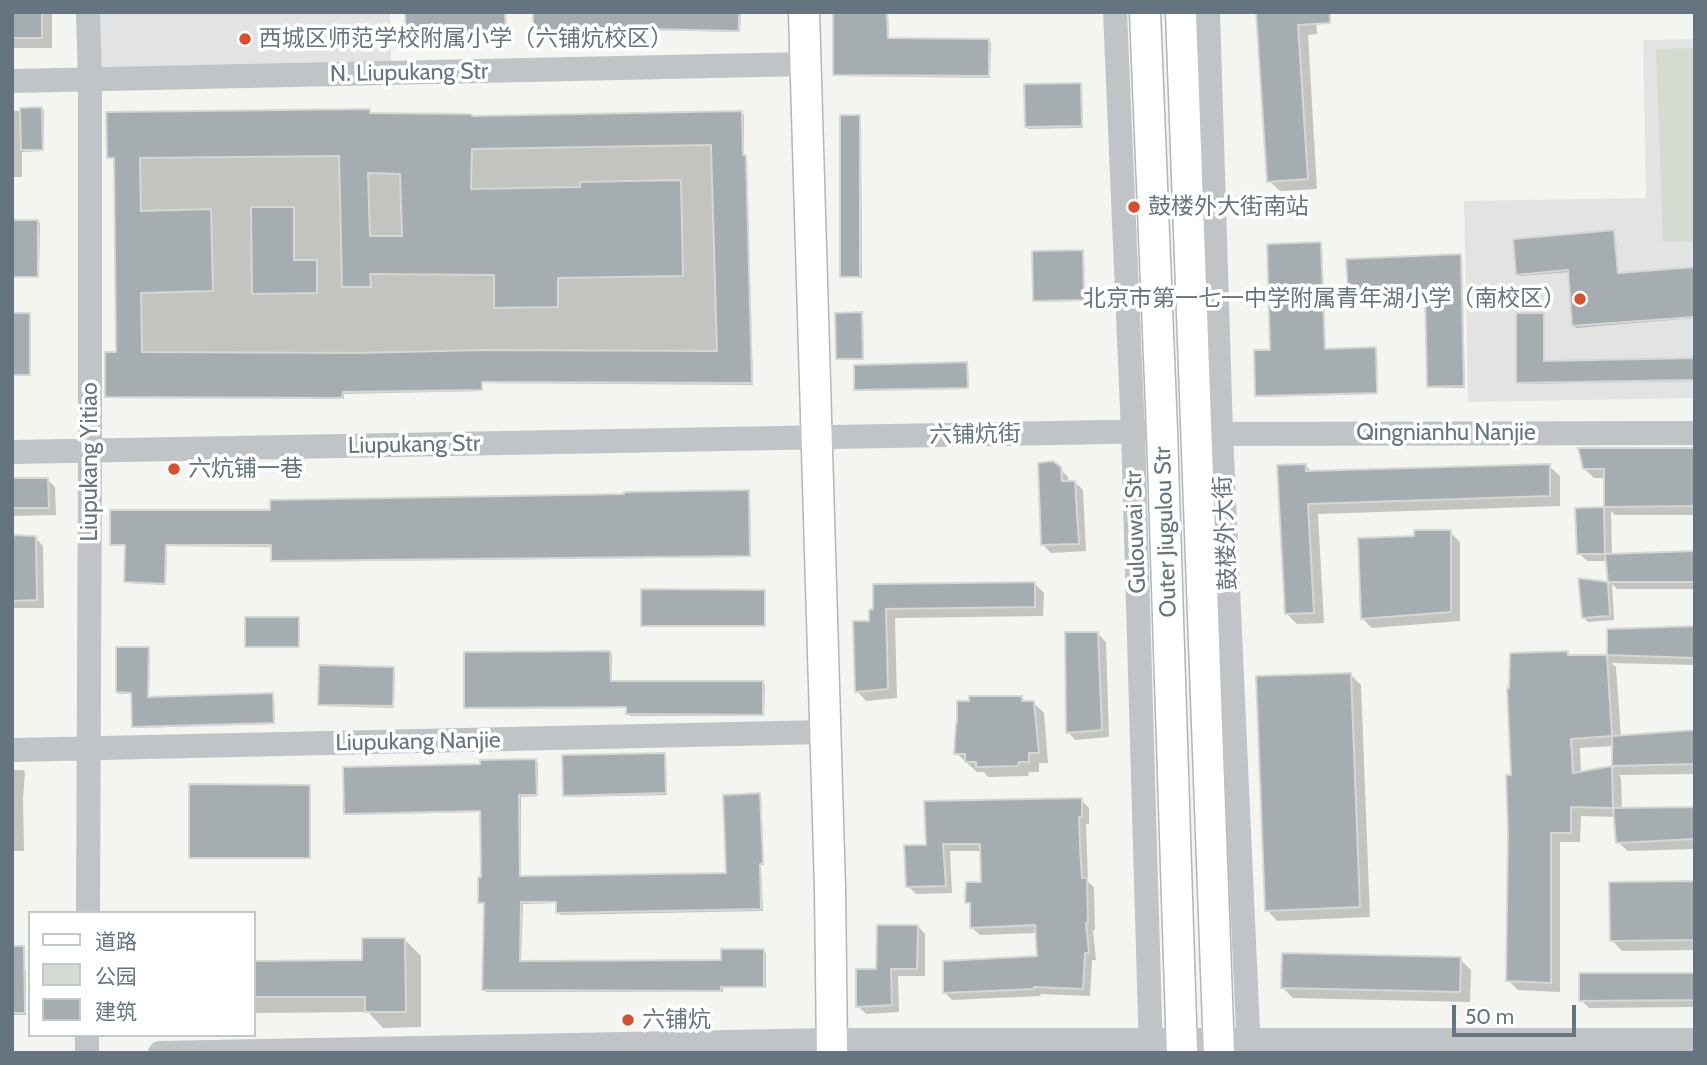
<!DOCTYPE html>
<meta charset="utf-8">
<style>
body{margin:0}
#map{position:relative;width:1707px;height:1065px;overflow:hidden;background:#f4f4f1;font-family:Cabin,"Noto Sans SC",sans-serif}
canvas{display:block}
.frame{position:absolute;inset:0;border:14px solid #657580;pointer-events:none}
.legend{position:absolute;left:28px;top:911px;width:228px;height:126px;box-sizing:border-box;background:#fff;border:2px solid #c1c8cc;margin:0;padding:9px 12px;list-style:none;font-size:21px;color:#657580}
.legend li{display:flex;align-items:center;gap:14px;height:35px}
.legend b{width:35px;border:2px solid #c1c8cc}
.scale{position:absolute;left:1452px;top:1005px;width:124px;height:32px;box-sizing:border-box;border:4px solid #657580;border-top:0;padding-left:9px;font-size:21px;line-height:24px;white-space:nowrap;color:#657580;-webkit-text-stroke:5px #fff;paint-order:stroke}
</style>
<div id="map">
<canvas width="1707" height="1065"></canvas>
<div class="frame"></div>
<ul class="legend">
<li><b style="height:9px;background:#fff"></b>道路</li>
<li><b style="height:19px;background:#d6dbd2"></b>公园</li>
<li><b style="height:19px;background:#a5adb1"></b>建筑</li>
</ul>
<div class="scale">50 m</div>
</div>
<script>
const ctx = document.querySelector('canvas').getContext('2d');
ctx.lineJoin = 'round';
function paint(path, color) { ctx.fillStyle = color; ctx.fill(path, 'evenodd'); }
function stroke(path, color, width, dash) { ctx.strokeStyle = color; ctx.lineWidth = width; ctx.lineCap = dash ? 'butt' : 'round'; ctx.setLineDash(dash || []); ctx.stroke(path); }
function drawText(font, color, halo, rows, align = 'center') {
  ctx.font = font + ' Cabin,"Noto Sans SC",sans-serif'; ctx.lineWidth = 7; ctx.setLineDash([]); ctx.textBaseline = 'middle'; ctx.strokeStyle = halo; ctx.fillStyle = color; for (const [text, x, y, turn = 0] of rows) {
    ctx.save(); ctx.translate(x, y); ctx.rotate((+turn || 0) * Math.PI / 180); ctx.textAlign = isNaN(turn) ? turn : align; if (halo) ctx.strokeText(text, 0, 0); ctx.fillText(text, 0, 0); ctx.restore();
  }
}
paint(new Path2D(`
 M98,12H390L391,65L99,70Z
 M1695,39V398L1468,402L1464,201L1646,198L1643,40Z`), '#e2e3e2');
paint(new Path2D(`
 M1695,48V241L1663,242L1656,49Z`), '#d6dbd2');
paint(new Path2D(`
 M12,12H52V48H12Z
 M406,12H506L507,35L409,38L407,36Z
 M534,12H741L740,32L602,29V36H536L534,34Z
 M832,12H888L889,40L989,41L991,43L990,78L836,76L834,74L835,20L832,17Z
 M1258,12H1316L1317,34L1308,35L1317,189L1280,191L1269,181Z
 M1080,85L1082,87L1083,128L1028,129L1026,127Z
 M42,109L44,111V151L22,152V177H12V111Z
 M369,111L371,113L473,117L742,113L744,115V157L747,159L753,385L483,383V391L344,394V399L109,398L107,397L118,354L116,159H110L108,157Z
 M859,117L861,119L862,278H844L842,276Z
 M38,221L40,223L39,278H12V222Z
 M1613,232L1615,234L1619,274L1695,268V318L1576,328L1574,326L1570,272L1520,276L1518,274Z
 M1320,244L1322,246L1326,350L1375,349L1377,351L1378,394L1259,397L1257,395L1272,352Z
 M1082,252L1084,254L1085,301L1036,302L1034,300Z
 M1460,256L1462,258L1465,388H1431L1429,386L1427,291L1352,295L1350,293Z
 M861,314L863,316L864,360H840L838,358Z
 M12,315H29L31,317V376H12Z
 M1543,315L1545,317V362L1695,359V381L1519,384L1517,382Z
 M966,364L968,366L969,389L858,391L856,389Z
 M1695,450V515H1615L1611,511L1612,555L1695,553V589H1617L1612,584L1614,620L1588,622L1583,617L1580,580L1610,584L1608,561H1587L1579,553L1577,509L1606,508L1605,478H1594L1584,468Z
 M1305,465L1313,473L1549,466L1560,476V506L1318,514L1324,623L1297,624L1286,613Z
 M1060,469L1068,477V482H1075L1083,490L1086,551L1051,553L1043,545Z
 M47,479L55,487L56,515L12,516V480Z
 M748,492L750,494L751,557L275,562L273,560V547L167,546L166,585L127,583L125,582L127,546H114L112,544L272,512Z
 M1450,532L1460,542V621L1372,628L1363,619L1416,537Z
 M12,537H35L43,546L44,608H12Z
 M1034,583L1044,593L1043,616L895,618L897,698L866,701L857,691L870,623L875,611V585Z
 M764,592L766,594V627H645L643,625Z
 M298,619L300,621V648H248L246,646Z
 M1695,628V665L1611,663L1616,667L1621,737L1695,732V774L1619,775L1621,778L1622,810L1695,809V849L1628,851L1618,842L1616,817L1581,816L1580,842H1560V992L1518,990L1508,980L1513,777L1567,653L1571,657H1608V631ZM1614,746V768L1581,773L1580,748Z
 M1098,634L1106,642L1109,737L1075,740L1068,732Z
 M148,649L150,651L149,698L272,695L274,697L275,724L136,728L134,726L133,694H119L117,692Z
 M610,653L612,655V683H763L765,685L764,716H630L628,714V708L468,709L466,707Z
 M393,669L395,671L394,708L322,706L320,704Z
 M1351,675L1361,685L1370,917L1277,921L1267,910Z
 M1021,697L1027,703H1034L1044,713L1048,763H1039V772H1029L1028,776L988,777L984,772H977L956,753Z
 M664,755L666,757L667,795L566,797L564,795Z
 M536,761L538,763V796L521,797V878L728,875L759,795L761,797L764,865H761L763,911L560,915L558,913V903L523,904L521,963L723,962L764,951L766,953V988H723V992H486L484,990L486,904H482L480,902L483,879L482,812L347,815L346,813L482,766Z
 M12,770H23L25,772L23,799L24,851H12Z
 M309,787L311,789V859H193L191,857Z
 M1081,800L1089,808V824H1086L1088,882L1094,887L1095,930H1093L1096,960H1092L1090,996L1040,994L1041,996L952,1000L944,992L1039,958L1037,933L980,935L972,928V907L967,902L983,883L982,851H950L952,893L916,894L908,886L927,846Z
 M1695,883V950L1622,951L1612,940Z
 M918,926L925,934V976H898L899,1012L866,1014L858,1006L878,971Z
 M405,940L421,956V1027L383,1028L368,1012L254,1013V963L364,962Z
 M1460,959L1471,970L1470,1002L1293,998L1282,987Z
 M12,969H24L26,971V1015H12Z
 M1695,974V1007L1589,1008L1581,1000Z`), '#0003');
const building = new Path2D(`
 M12,12H42V38H12Z
 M405,12H505L506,33L406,37Z
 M533,12H739V31L601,28V35H533Z
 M833,12H887L888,38L989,39V76L833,75Z
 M1256,12H1330V23L1298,25L1308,179L1267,182Z
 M1081,83L1082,126L1025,127L1024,84Z
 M42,107L43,150H21L20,108Z
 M370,109V113L472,114V116L742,111L743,155H746L752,383L482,382V390L343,392L342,398L105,397V352H116L114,158H107L106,112ZM711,145L717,351L484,350L355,353L142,352L141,293L213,291L211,209L141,211L140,158L339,156L342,287H371L370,274L494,275V308L558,307V278L683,276L681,180L580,182V187L471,189L472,149ZM368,173L400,174L402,236H370Z
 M840,115H860V277H840Z
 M251,207H294V260H317V293L252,294Z
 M12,220H38V277H12Z
 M1614,230L1618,273L1695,267V317L1572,326L1568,270L1516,275L1513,239Z
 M1321,242L1325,349L1376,347L1377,393L1255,396L1254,350H1270L1267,244Z
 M1083,250L1084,300L1033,301L1032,251Z
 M1461,254L1464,386L1427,387L1425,290L1348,294L1346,259Z
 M862,312L863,359H836L835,313Z
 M12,313H30V375H12Z
 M1516,313H1544V361L1695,358V380L1516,383Z
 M967,362L968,388L854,390V365Z
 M1578,448H1695V506L1604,507V469H1583Z
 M1053,461L1061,467L1062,481H1075L1079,544L1041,545L1038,463Z
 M1306,464V471L1550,464V496L1308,504L1314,613L1285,614L1277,465Z
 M12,478H48L49,508H12Z
 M749,490L750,556L271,561V545H166L165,584L124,582L125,545H110V510H270V500L624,494V492Z
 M1604,507L1605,554H1577L1575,508Z
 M1414,530H1451V612L1361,619L1358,538L1414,536Z
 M12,535L36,536L37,600L12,601Z
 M1695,551V582H1608L1605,554Z
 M1578,578L1608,582L1610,616L1582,618Z
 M1035,582V607L886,609L888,689L855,692L853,621H869V610L873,609V584Z
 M641,589L765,590V626H641Z
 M245,617H299V647H245Z
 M1695,626V658L1607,655V629Z
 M1065,632H1098L1102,730L1066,733Z
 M116,647H149L148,697L273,693L274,723L132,727L131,693L116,692Z
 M610,651L611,681H763V715L626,714V707L464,708V652Z
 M1568,651V655H1607L1612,736L1571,739L1573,773L1612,766L1613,808L1571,807V833H1551V983L1506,981L1508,832L1506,775H1511L1507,688H1509L1510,653Z
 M319,665L394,667L393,706L318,705Z
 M1351,673L1360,907L1265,911L1256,676Z
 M969,696H1022V701H1034L1039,753H1029V762H1019L1018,766L976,767V762H965V754H954L956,723H957V701H969Z
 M1695,730V764L1612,766V736Z
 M665,753L666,793L563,796L562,755Z
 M536,759L537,795H519L520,876L726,873L723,795L760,793L763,863L760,864L761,909L556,913V902H521L520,961L721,960V949H764V987H721V991L482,990L484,903H478V877H481L480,811L344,814L343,767L480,764V760Z
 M189,784L310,785V858H189Z
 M1082,798V817H1079L1080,846L1082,878H1087L1088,923H1086L1089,953H1085L1083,989L1034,987V989L943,993V961L1037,956L1035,925L970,928V903H965L966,882H981L980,845L978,844H943L946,886L906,887L904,845H926L924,801Z
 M1695,807V839L1616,843L1613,808Z
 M1695,881V940L1610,941L1609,882Z
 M877,925H918L917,969H891L892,1005L856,1007V969H876Z
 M362,938H405L406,1012H365V997H254V961L362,960Z
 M12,946H24L25,1013H12Z
 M1282,953L1461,957L1460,992L1281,988Z
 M1579,973H1695V1000L1579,1001Z`);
paint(building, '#a5adb1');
stroke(building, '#d6d6d3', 2);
const major = new Path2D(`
 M804,12L830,888L832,1053
 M1145,12L1162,431L1182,1053
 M1181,12L1219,1053`);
stroke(major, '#b1b6b9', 33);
stroke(new Path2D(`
 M88,12L90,81V451L88,913
 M1115,12L1133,432L1151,1053
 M1208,12L1221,433L1249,1053
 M12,81L806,64
 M1204,434L1695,433
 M12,452L1162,431
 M12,750L824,732
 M87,1053V1035
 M160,1053L831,1040H1695`), '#c0c4c7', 24);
stroke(major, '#fff', 30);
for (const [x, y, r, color] of [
 [245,39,7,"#d94f2c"],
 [1134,207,7,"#d94f2c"],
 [1580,299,7,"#d94f2c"],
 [174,469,7,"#d94f2c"],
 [628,1020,7,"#d94f2c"]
]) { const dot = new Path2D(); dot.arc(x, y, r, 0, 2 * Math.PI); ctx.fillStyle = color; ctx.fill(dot); stroke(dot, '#fff', 2.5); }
drawText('23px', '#657580', '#fff', [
 ["西城区师范学校附属小学（六铺炕校区）",259,39],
 ["鼓楼外大街南站",1148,207],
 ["北京市第一七一中学附属青年湖小学（南校区）",1566,299,"right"],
 ["六炕铺一巷",188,469],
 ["六铺炕",642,1020]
], 'left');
drawText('23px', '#657580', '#fff', [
 ["N. Liupukang Str",409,73,-1],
 ["Qingnianhu Nanjie",1446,433],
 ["六铺炕街",975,435,-1],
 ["Liupukang Str",414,445,-1],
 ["Liupukang Yitiao",90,462,-90],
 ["Gulouwai Str",1136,532,-92],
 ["Outer Jiugulou Str",1166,532,-92],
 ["鼓楼外大街",1226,533,-93],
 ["Liupukang Nanjie",418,742,-1]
]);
</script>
